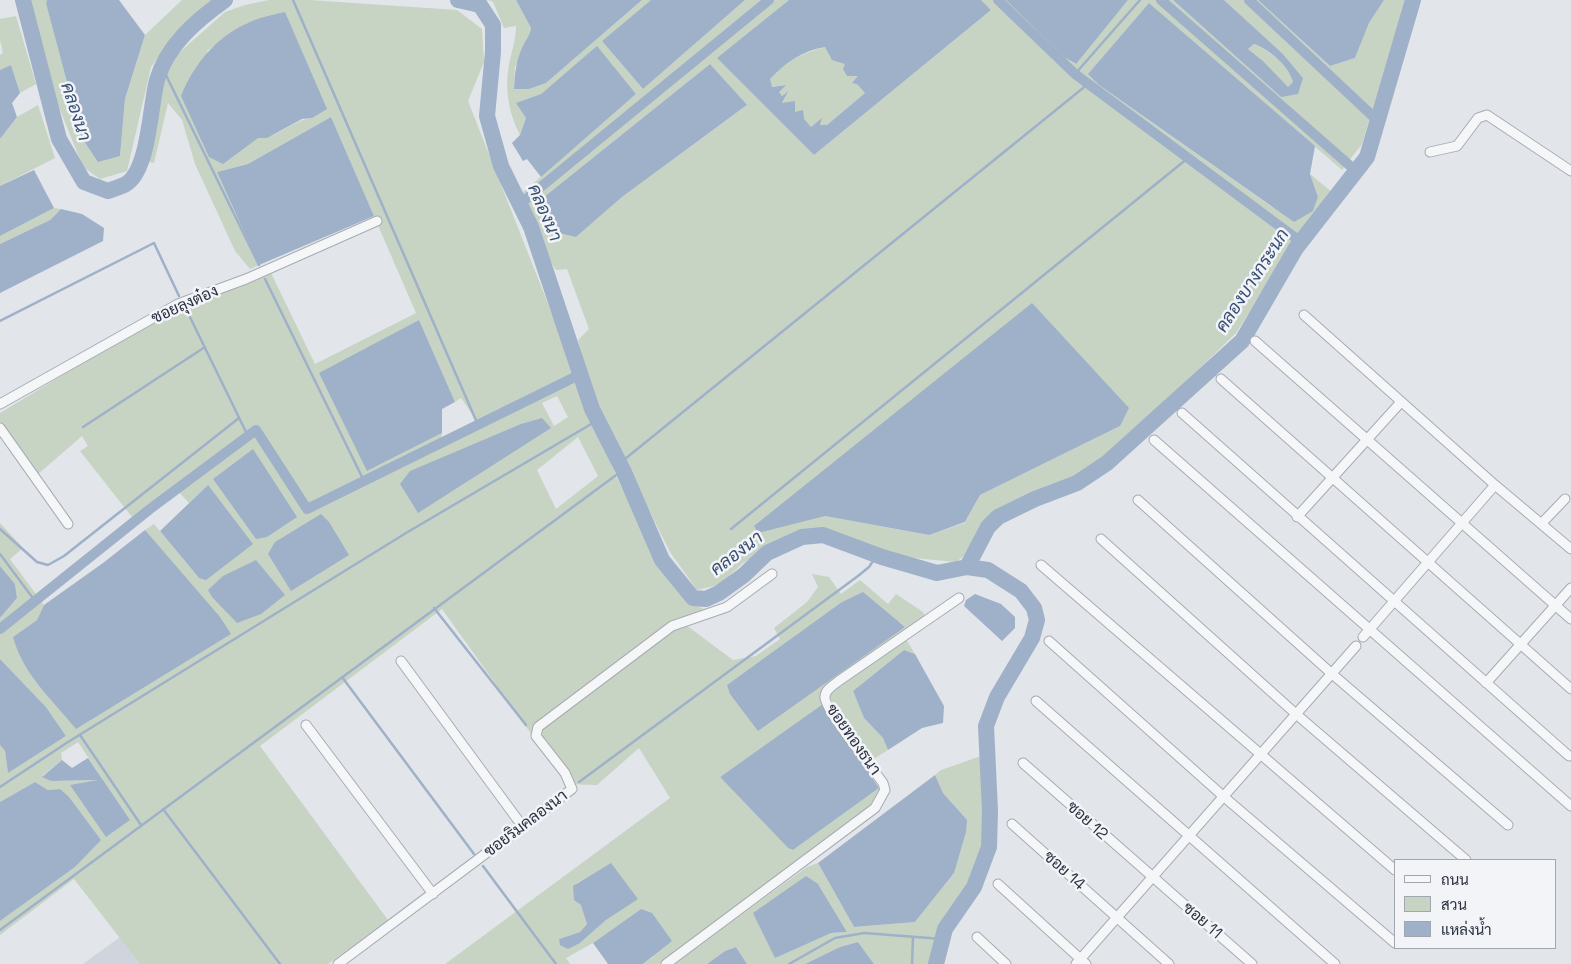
<!DOCTYPE html>
<meta charset="utf-8">
<style>
body{margin:0}
#map{position:relative;width:1571px;height:964px;overflow:hidden;background:#e2e5ea;font-family:"Space Grotesk",Sarabun,sans-serif}
canvas{display:block}
.legend{position:absolute;left:1394px;top:859px;width:162px;height:90px;box-sizing:border-box;background:#f2f4f7;border:1px solid #a2a6af;margin:0;padding:6px 9px;list-style:none;font-size:15px;color:#2b3142}
.legend li{display:flex;align-items:center;gap:10px;height:25px}
.legend b{width:25px;border:1px solid #a2a6af}
</style>
<div id="map">
<canvas width="1571" height="964"></canvas>
<ul class="legend">
<li><b style="height:6px;background:#f5f6f8"></b>ถนน</li>
<li><b style="height:14px;background:#c7d4c4"></b>สวน</li>
<li><b style="height:14px;background:#9fb0c9"></b>แหล่งน้ำ</li>
</ul>
</div>
<script>
const ctx = document.querySelector('canvas').getContext('2d');
ctx.lineJoin = 'round';
function paint(path, color) { ctx.fillStyle = color; ctx.fill(path, 'evenodd'); }
function stroke(path, color, width, dash) { ctx.strokeStyle = color; ctx.lineWidth = width; ctx.lineCap = dash ? 'butt' : 'round'; ctx.setLineDash(dash || []); ctx.stroke(path); }
function drawText(font, color, halo, rows, align = 'center') {
  ctx.font = font + ' "Space Grotesk",Sarabun,sans-serif'; ctx.lineWidth = 5; ctx.setLineDash([]); ctx.textBaseline = 'middle'; ctx.strokeStyle = halo; ctx.fillStyle = color; for (const [text, x, y, turn = 0] of rows) {
    ctx.save(); ctx.translate(x, y); ctx.rotate((+turn || 0) * Math.PI / 180); ctx.textAlign = isNaN(turn) ? turn : align; if (halo) ctx.strokeText(text, 0, 0); ctx.fillText(text, 0, 0); ctx.restore();
  }
}
paint(new Path2D(`
 M120,937L140,964H83Z`), '#d0d4dc');
paint(new Path2D(`
 M30,0H47L46,3L120,156L125,99L145,35L182,0H219L181,27L151,67L127,171L100,179L83,167L53,92Z
 M269,0H310L457,10L482,29L484,62L468,101L616,476L663,571L681,595L705,610L678,619L733,660L756,656L780,639L774,628L807,602L818,587L812,574L829,577L841,594L860,580L888,604L896,594L923,612L928,623L906,639L915,654L904,650L853,691L864,718L883,738L888,750L872,760L842,720L831,699L720,777L788,848L793,850L879,788L881,792L875,803L660,964H643L653,957L641,909L593,943L566,958L570,964H445L670,798L639,748L597,785L567,784L442,609L260,746L388,920L328,964H140L74,879L0,935V921L75,867L60,789L48,790L35,782L0,802V745L5,751L8,773L66,736L46,707L0,659V618L17,598L15,584L0,566V523L23,548L10,559L44,605L37,620L13,637L54,701L76,728L230,634L145,530L154,524L199,578L208,485L189,503L178,491L132,517L80,451L88,446L82,436L37,475L0,422V413L91,358L189,303L271,273L315,364L416,313L331,117L248,164L217,172L259,265L250,269L235,251L195,164L182,120L168,103L154,163L149,162L158,101L173,58L225,12L245,5ZM248,23L312,118C292,120 278,138 259,138L207,51ZM419,320L455,402L461,398L477,421L441,440L442,433L367,471ZM557,396L568,417L554,426L542,403ZM578,437L598,476L556,509L537,470ZM900,622L905,627L727,685L761,661ZM78,742L103,780L51,781L42,776L62,760L61,753ZM611,864L606,920L580,943L559,939L580,932L587,924L577,883Z
 M488,0H516L531,28L529,39L515,67L514,88L529,89L546,83L642,0H651L602,41L643,89L745,0H789L718,58L814,155L991,10L981,0H1006L1064,57L1075,64L1128,0H1173L1281,97L1303,78L1283,54L1224,0H1258L1330,66L1355,58L1369,23L1384,0H1406L1362,144L1342,170L1149,3L1089,73L1099,85L1272,207L1313,211L1318,197L1310,174L1333,193L1293,244L1236,333L1160,407L1094,466L991,515L968,553L956,562L903,557L830,534L787,538L743,563L719,585L697,590L670,552L592,396L578,340L589,329L567,269L556,270L545,254L541,232L521,194L636,94L597,47L541,94L517,103L526,118L520,135C510,116 505,93 508,71C510,55 516,42 516,26L504,28L493,2ZM710,64L746,106L622,197L576,237L534,205ZM1120,426L980,495L965,523L928,535L825,516Z
 M16,16L36,84L20,93L11,65L0,70V55L3,53L0,40V19Z
 M1254,44C1269,50 1289,65 1293,82L1288,88L1263,61L1248,49Z
 M825,47L859,76L857,83L865,93L827,125H820L822,119L811,127L795,112L782,104L786,92L782,96L778,92L785,85L771,87L770,79C788,60 800,54 825,47Z
 M38,105L55,158L0,186V139L17,117Z
 M54,208L61,209L50,220L0,244V236Z
 M981,756L985,849L968,884L938,927L930,964H874L858,942L840,947L805,964H747L736,947L725,951L707,964H673L807,867L818,863L854,927L915,922L954,873L953,804L943,793L935,775L941,770ZM818,884L847,932L831,933Z`), '#c7d4c4');
paint(new Path2D(`
 M47,0H119L145,35L125,99L120,156L98,162L82,138L46,3Z
 M516,0H642L546,83L529,89H514C515,73 516,60 523,46C526,39 530,36 531,28Z
 M651,0H745L643,89L602,41Z
 M789,0H981L991,10L814,155L717,58ZM825,47L832,60L845,64L843,69L847,76H858L852,83L857,84L865,93L827,125H820L822,118L811,127L804,119L803,110L795,112V101L782,103L788,91L782,96L779,92L786,85L772,87L770,79C786,62 802,51 825,47Z
 M1006,0H1128L1076,64L1064,57Z
 M1173,0H1224L1283,54L1303,78L1298,94L1281,97ZM1254,44C1269,49 1289,66 1293,82L1288,87L1263,61L1248,49Z
 M1258,0H1384L1369,23L1355,58L1330,66Z
 M1149,3L1315,146L1310,174L1318,197L1313,211L1294,222L1099,85L1088,74Z
 M285,12L327,109L312,118L302,119L267,138H258L223,164L209,157L181,96C194,64 216,37 248,23C259,17 273,15 285,12Z
 M597,46L636,94L541,177L527,159L523,161L512,143L520,135L526,118L516,103L541,94Z
 M710,64L747,105L622,197L576,237L551,231L534,205Z
 M11,65L20,93L12,103L17,117L0,139V70Z
 M331,117L374,216L259,265L217,172L248,164Z
 M34,170L54,208L0,236V186Z
 M61,209L82,214L104,228L103,241L0,293V244L50,220Z
 M1032,303L1129,408L1120,426L980,495L965,522L929,535L825,516L758,533L754,526Z
 M419,320L455,402L442,409V433L367,471L319,373Z
 M542,418L551,428L418,513L400,484L410,471L521,424Z
 M253,449L297,517L267,537L256,539L213,479Z
 M208,485L253,544L206,580L199,578L160,531Z
 M321,514L329,522L349,555L291,591L268,554L275,542Z
 M145,530L220,617L231,634L76,729C51,698 24,676 13,637L37,620L44,605L103,563Z
 M256,560L285,595L261,614L237,623L212,597L208,590L223,576Z
 M0,566L15,584L17,598L0,618Z
 M863,592L905,627L758,731L730,694L727,685L842,602Z
 M975,594L1001,604L1015,617V628L1002,641L964,606L966,600Z
 M904,650L915,654L944,706L943,723L922,728L888,750L883,738L864,718L853,691Z
 M0,659L46,707L66,736L8,773L5,751L0,745Z
 M823,704L879,788L793,850L788,848L720,777Z
 M88,758L130,820L106,837L70,785L98,780L51,781L42,777L62,760L72,768Z
 M935,775L943,793L967,820L966,832L954,873L915,922L854,927L818,863Z
 M35,782L48,790L60,789L69,797L101,840L75,867L0,921V802Z
 M611,863L638,899L606,920L580,943L568,949L560,945L559,939L580,932L587,924L581,905L574,900L573,886Z
 M806,876L818,884L847,932L831,933L775,958L753,913Z
 M641,909L652,913L672,941L643,964H608L593,943Z
 M858,942L874,964H805L840,947Z
 M736,947L747,964H707L725,951Z`), '#9fb0c9');
stroke(new Path2D(`
 M293,0L478,425
 M163,69L259,265
 M1075,74L1140,0
 M265,279L364,481
 M186,309L248,436
 M0,321L154,243L179,296
 M83,427L205,347
 M620,463L1088,84
 M0,529L37,562L48,565L64,556L239,418
 M731,529L1188,158
 M0,554L35,601
 M434,608L526,725
 M342,677L474,854
 M80,735L141,825
 M579,782L858,576L869,567L877,555
 M0,787L68,742L406,533L598,420
 M163,809L280,964
 M483,866L556,964
 M0,930L623,470
 M789,964L835,938L864,933L942,939
 M912,964L913,937`), '#9fb0c9', 2.5);
stroke(new Path2D(`
 M998,0L1075,74L1301,242
 M1161,0L1356,171
 M1249,0L1378,121
 M520,204L769,0
 M0,629L150,509L256,430L307,509L581,374`), '#9fb0c9', 10);
stroke(new Path2D(`
 M23,0L59,139L84,182L108,191C113,189 120,187 126,184C149,170 150,106 157,80C167,45 197,20 225,0
 M458,0L480,5L493,25V52L487,116L501,166L531,227L592,409L623,470L662,560L693,598L706,599L719,593L744,575L767,553L802,537L823,535L882,557L937,573L967,567L988,570L1021,591L1034,608L1037,620L1032,638L997,697L986,726L990,811L989,847L974,887L945,929L936,964
 M967,567L988,527L998,517L1035,499L1077,483L1107,463L1242,341L1296,248L1367,157L1413,0`), '#9fb0c9', 16);
const street = new Path2D(`
 M1430,152L1457,146L1478,118L1487,115L1571,171
 M1304,315L1495,485L1571,549
 M1255,341L1571,619
 M1221,379L1571,689
 M0,404L178,304L246,279L377,221
 M1182,413L1569,756
 M0,428L68,524
 M1154,440L1571,806
 M1138,500L1331,673L1508,825
 M1297,517L1401,402
 M1542,523L1565,499
 M1101,539L1296,714L1466,860
 M1041,565L1395,870
 M1363,637L1495,485
 M1049,641L1223,796L1395,943
 M401,661L523,827
 M1486,683L1571,588
 M1036,701L1335,964
 M306,725L433,894
 M1023,763L1252,964
 M1012,824L1169,964
 M998,884L1086,964
 M977,937L1006,964
 M338,964L572,789L565,773L536,736L538,727L672,626L727,607L772,574
 M666,964L875,808L885,790L883,783C874,770 824,709 825,697C825,689 834,685 840,680L959,598
 M1076,964L1356,646`);
stroke(street, '#a7abb4', 11);
stroke(street, '#f5f6f8', 9);
drawText('16px', '#2b3142', '#f2f4f7', [
 ["ซอยลุงต๋อง",185,305,-24],
 ["ซอยทองธนา",853,740,55],
 ["ซอย 12",1087,821,42],
 ["ซอยริมคลองนา",526,824,-37],
 ["ซอย 14",1064,871,42],
 ["ซอย 11",1202,921,41]
]);
drawText('italic 18px', '#364e74', '#f2f4f7', [
 ["คลองนา",75,112,72],
 ["คลองนา",544,213,67],
 ["คลองบางกระนก",1253,281,-57],
 ["คลองนา",737,554,-37]
]);
</script>
